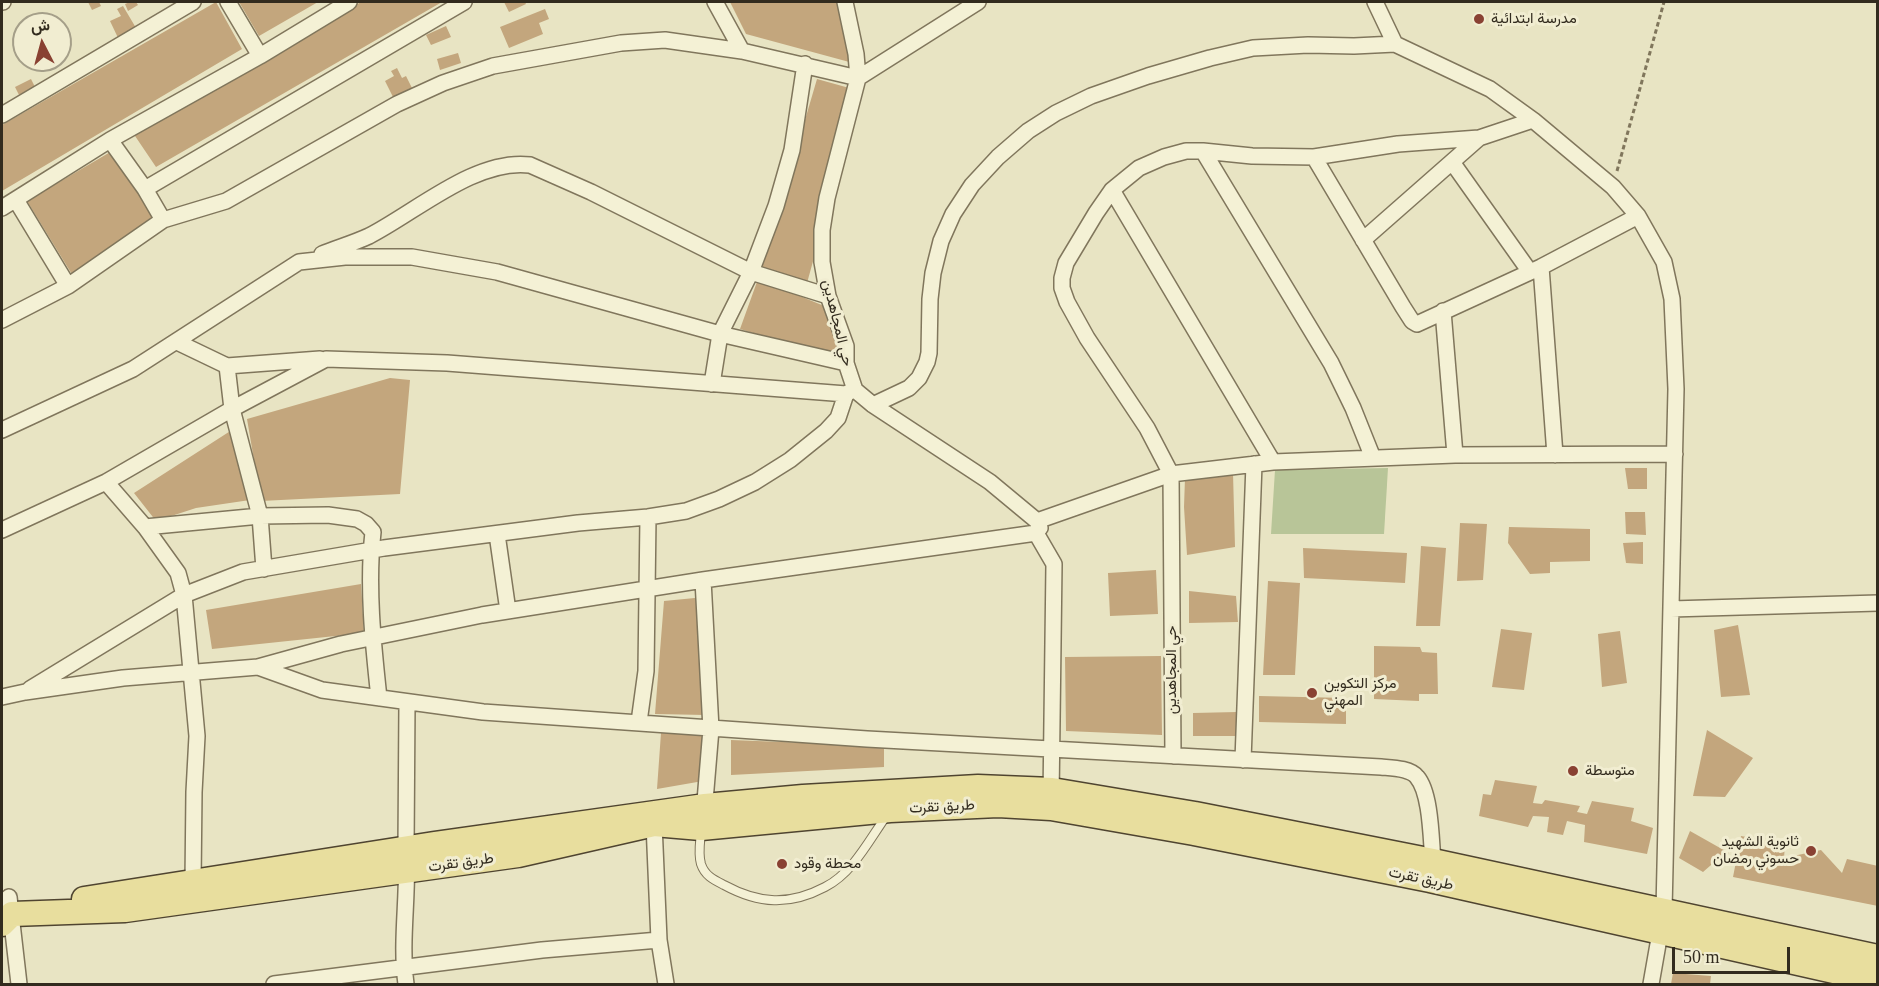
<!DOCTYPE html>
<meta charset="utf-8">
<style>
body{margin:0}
#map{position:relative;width:1879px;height:986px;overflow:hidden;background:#e8e4c3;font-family:"Times New Roman",Vazirmatn,serif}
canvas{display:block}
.frame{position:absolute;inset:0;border:3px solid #322b1e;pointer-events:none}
.north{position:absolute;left:12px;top:12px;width:60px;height:60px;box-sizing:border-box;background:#f1edd1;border:2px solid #a59f89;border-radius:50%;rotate:354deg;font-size:16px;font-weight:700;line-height:24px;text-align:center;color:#322b1e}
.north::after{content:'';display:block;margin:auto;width:21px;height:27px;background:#894132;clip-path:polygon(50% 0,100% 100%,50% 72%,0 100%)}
.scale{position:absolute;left:1672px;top:947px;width:118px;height:27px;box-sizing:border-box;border:3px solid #322b1e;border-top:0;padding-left:8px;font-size:18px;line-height:21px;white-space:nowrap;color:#322b1e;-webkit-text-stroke:4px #f1edd1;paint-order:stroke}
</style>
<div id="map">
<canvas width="1879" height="986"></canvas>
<div class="frame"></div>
<div class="north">ش</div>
<div class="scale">50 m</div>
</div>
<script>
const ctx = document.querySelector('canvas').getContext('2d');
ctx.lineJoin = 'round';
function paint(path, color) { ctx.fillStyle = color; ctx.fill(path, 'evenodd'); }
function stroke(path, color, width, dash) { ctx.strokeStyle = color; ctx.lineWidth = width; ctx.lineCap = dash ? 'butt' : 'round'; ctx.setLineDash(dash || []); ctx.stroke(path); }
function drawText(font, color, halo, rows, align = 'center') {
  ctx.font = font + ' "Times New Roman",Vazirmatn,serif'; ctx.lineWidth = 6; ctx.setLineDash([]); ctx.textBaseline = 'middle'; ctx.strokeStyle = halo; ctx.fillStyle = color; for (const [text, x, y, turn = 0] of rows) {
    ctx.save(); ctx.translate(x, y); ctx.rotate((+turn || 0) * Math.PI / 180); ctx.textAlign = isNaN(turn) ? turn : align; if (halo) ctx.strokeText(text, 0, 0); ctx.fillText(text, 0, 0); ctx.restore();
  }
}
paint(new Path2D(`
 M1388,468L1384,534H1271L1275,470Z`), '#b8c598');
paint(new Path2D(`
 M88,2H99L101,6L92,10Z
 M130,2H136L138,5L128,11L125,4Z
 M216,2L242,49L2,191V125Z
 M239,2H318L259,36Z
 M361,2H442L156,167L133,133Z
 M504,2H525L526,4L509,12Z
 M730,2H843L853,63L746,34Z
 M123,6L139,33L120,42L110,21L121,16L117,9Z
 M545,9L549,19L539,23L543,34L509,48L500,27Z
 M446,26L451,37L431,45L426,35Z
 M63,37L69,50L60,55V39Z
 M458,53L461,63L440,70L437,59Z
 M397,68L402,78L406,76L413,90L394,99L385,81L394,76L391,71Z
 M31,79L35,87L19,95L15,87Z
 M817,79L860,91L807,283L762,267Z
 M112,151L161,228L73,276L27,201Z
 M758,279L834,310L852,363L740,329Z
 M390,378L410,380L400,494L261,501L247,419Z
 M235,428L250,500L196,508L156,521L134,493Z
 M1625,468H1647V489H1628Z
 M1233,473L1235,547L1187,555L1184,507L1185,478Z
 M1625,512H1645L1646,535L1626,534Z
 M1460,523L1487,524L1483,580L1457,581Z
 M1509,527L1590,529V561L1550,562V573L1530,574L1508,543Z
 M1643,542V564L1626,563L1623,543Z
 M1421,546L1446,548L1440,626H1416Z
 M1303,548L1407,553L1405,583L1304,578Z
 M1156,570L1158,614L1110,616L1108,573Z
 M1268,581L1300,583L1295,675H1263Z
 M361,584L364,633L212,649L206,610Z
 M1189,591L1236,596L1238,622L1189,623Z
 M705,597V715L655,714L664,601Z
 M1738,625L1750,695L1721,697L1714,630Z
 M1501,629L1532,633L1524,690L1492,687Z
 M1620,631L1627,683L1602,687L1598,634Z
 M1374,646L1420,647L1422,652L1437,653L1438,694H1419V701L1374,699Z
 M1161,656L1162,735L1066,731L1065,657Z
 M1259,696L1346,698V724L1259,722Z
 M1237,712L1244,736H1193V713Z
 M1707,730L1753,758L1725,797L1693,796Z
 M661,733L706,735L703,781L657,789Z
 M731,740L884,746V767L731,775Z
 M1495,780L1537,786L1533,803L1542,804L1545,800L1580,806L1577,812L1587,814L1592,801L1634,808L1631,821L1653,828L1647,854L1584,842L1585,825L1567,821L1563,835L1547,832L1549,817L1533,816L1528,827L1479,816L1483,794L1491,795Z
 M1690,831L1729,853L1718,859L1703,872L1679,858Z
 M1741,836L1785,844L1784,858L1821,850L1842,873L1847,859L1878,866V906L1733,877Z
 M1673,973L1711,976L1710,984H1671Z`), '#c3a67d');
const lane = new Path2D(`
 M701,832C700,843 698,854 701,864C705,876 714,880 724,885C759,904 789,906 825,887C853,873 869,840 887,815`);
const street = new Path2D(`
 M2,2H3
 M228,2L260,56
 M715,2L742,51
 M845,2L856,54L858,78L827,198L822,230V262L828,296L846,346V363L855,390L873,405L990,482L1037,521L1040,528
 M1375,2L1395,44
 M2,115L193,2
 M110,140L145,189L163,220
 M1203,151L1331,363L1353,408L1373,458
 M1314,157L1403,307L1412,321L1417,324L1541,267L1638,216
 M1452,162L1530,272
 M145,189L464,2
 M1112,190L1273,462
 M16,200L68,286
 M2,208L110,140L260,56L349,2
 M1363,240L1479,138
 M322,254C337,248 354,243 369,236C416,212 476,158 530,165L591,192L751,272L828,296
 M1541,267L1555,455
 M1443,311L1455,455
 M2,320L68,286L163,220L226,201L397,104L443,83L493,66L621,43L665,40L742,51L858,78L978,2
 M177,342L227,366L320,359
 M227,366L232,409L260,516L264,569
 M712,384L720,334L751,272L776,206L792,150L805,64
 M873,405L909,388L919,378L927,362L929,353L930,299L933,273L941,241L953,214L972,185L998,157L1028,131L1056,113L1091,96L1148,76L1210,58L1253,48L1308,45L1354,46L1395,44L1490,89L1533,120L1613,187L1638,216L1664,262L1672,299L1676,389L1664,910L1651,984
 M2,430L133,369L299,262L345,257H412L497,272L720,334L846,363
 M106,482L145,527L178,573L184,595L197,736L194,792L193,882
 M1037,521L1171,474L1273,462L1455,455L1675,454
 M145,527L260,516L328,515L357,519L366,524L373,532C367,586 373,643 379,698
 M2,530L106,482L232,409L326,359L447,363L846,394L853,390
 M1036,533L1054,564L1051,798
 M497,534L508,611
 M703,580L711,729L704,813
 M1671,609L1878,603
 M258,667L322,690L483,712L867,739L1381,767C1392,768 1410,768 1417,777C1431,793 1431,840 1433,861L1432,868
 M30,689L184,595L243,572L384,548L578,523L648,517L686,511L719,499L755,482L790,460L826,431L838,418L846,394
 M2,697L25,692L123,678L258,667L341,644L482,615L703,580L1036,533
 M639,722L646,671L648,517
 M1173,756L1171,474L1147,428L1087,338L1067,302L1062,288V278L1066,263L1096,213L1112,190L1139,168L1164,157L1186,151H1203L1252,156L1314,157L1398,144L1479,138L1533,120
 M1243,760L1254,464
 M9,897L19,984
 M659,940L666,984
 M274,984L542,950L659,940L654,824
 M406,984C400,940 409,894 406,848L407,702`);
const primary = new Path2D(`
 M84,899L434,844L705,806L803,797L978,787L1052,790L1195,814L1433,861L1878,957
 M2,924L12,914L125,910L518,855L654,824L701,828L890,810L998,805L1051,808L1194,833L1430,880L1878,981`);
stroke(lane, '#80765c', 10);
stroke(street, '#80765c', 18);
stroke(primary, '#4f4430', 27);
stroke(new Path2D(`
 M1617,171L1664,2`), '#80765c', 3, [4.5, 3]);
stroke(lane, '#f4f1d5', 8);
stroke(street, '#f4f1d5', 15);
stroke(primary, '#e8de9e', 24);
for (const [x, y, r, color] of [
 [1479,19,6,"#894132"],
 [1312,693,6,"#894132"],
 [1573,771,6,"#894132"],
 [1811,851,6,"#894132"],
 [782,864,6,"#894132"]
]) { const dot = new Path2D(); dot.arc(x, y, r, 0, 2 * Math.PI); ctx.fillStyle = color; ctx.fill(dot); stroke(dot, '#f1edd1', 2); }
drawText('15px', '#322b1e', '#f1edd1', [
 ["مدرسة ابتدائية",1491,19],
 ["مركز التكوين",1324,684],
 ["المهني",1324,701],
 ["متوسطة",1585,771],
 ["ثانوية الشهيد",1799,842,"right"],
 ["حسوني رمضان",1799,859,"right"],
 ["محطة وقود",794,864]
], 'left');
drawText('15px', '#322b1e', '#f1edd1', [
 ["حي المجاهدين",837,323,76],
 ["حي المجاهدين",1172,670,-90],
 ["طريق تقرت",942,807,-3],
 ["طريق تقرت",461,863,-8],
 ["طريق تقرت",1421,879,12]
]);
</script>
